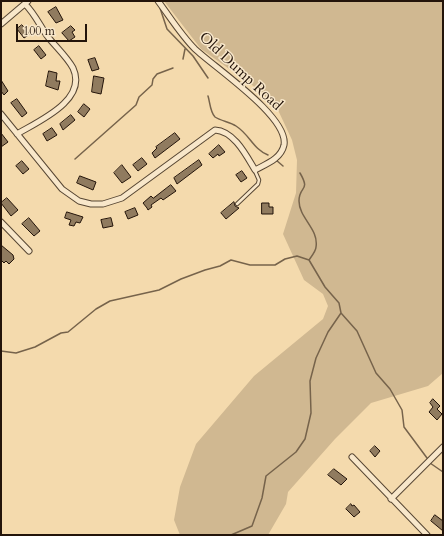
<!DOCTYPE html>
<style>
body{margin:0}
#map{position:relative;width:444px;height:536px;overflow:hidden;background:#f4daad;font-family:Cardo,serif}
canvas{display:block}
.frame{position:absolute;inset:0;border:2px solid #23140a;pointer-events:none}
.scale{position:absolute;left:16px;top:24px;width:71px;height:18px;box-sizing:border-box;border:2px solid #23140a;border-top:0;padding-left:5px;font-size:12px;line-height:14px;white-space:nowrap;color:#23140a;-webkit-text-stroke:3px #f8e7ca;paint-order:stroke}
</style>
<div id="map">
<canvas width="444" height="536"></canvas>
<div class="frame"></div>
<div class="scale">100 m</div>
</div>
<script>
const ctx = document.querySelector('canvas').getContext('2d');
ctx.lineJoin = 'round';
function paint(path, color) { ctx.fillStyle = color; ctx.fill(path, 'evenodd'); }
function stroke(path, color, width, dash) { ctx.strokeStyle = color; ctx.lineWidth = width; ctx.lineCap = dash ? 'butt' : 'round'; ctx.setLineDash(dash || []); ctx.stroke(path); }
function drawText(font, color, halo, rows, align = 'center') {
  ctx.font = font + ' Cardo,serif'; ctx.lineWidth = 3; ctx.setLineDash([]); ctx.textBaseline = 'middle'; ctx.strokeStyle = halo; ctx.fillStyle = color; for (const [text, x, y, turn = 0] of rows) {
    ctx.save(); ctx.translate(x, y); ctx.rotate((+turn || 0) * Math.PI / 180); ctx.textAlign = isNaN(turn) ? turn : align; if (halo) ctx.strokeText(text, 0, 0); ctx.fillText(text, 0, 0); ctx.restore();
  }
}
paint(new Path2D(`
 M164,1H443V373L428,386L371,403L335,439L288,492L286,504L268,535H180L174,520L180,487L196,444L254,376L323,319L328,306L323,294L304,280L283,234L296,193L297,160L292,140L278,110L259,90L201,49Z`), '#d0b891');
stroke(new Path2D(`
 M160,8L167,29L193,56L208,78
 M183,59L185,49
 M208,96C210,102 210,112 215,117C221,121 230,122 236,126C250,135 253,149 268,155
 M75,159L136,105L139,97L152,85L153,79L157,74L173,68
 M276,160L283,166
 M300,173C311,192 299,185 299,201C299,218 319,229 316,247C316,251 311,257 309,260
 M1,351L16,353L35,347L61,333L68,332L96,309L110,301L159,290L181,279L205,270L220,266L231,260L250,265H275L285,259L297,256L309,260L325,287L339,303L341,313L357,331L376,373L390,389L402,410L404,427L427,458
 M430,463L443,472
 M231,535L252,526L262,498L266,476L296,452L305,439L311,413L310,381L316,358L328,332L341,313`), '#76634b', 1.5);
const building = new Path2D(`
 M56,7L63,20L56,23L48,12Z
 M22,25L30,34L24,38L17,29Z
 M71,26L75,30L72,32L75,37L69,41L62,33Z
 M39,46L46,55L41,59L34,50Z
 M95,58L99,69L92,71L88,60Z
 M49,71L57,73L56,81H60L58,90L46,86Z
 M94,76L104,78L101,94L92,92Z
 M1,80L8,91L4,95L1,91Z
 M17,99L27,113L22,117L11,103Z
 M84,104L90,109L84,117L78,112Z
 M71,115L75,120L63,130L60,124Z
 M52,128L57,135L47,141L43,134Z
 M1,133L8,142L1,147Z
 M175,133L180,139L155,158L152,153L157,148L156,147Z
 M219,145L225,152L219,156L218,154L213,158L209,154Z
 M142,158L147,164L138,171L133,165Z
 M199,160L202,165L177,184L174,178Z
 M22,161L29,169L23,174L16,166Z
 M122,165L131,177L122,183L114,173Z
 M242,171L247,178L241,182L236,175Z
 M80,176L96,182L93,190L77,183Z
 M171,185L176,191L163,200L161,198L151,205L152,207L148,210L147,208L143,203L151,196L153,198Z
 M7,198L18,210L11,216L1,203Z
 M234,202L235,206L239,208L226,219L221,213Z
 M262,203H269V207H273V214H262Z
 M135,208L138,215L128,219L125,212Z
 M67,212L83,217L80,223L76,222L74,226L69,225L71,220L65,218Z
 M29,218L40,231L34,236L22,224Z
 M111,218L113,226L103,228L101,220Z
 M1,245L13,255L14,259L9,264L6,261L4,263L1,260Z
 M433,399L440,406L437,409L442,414L437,420L429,412L433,407L430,403Z
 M375,446L380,451L375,457L370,451Z
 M334,469L347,479L341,485L328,475Z
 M351,504L352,506L354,505L360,512L354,517L346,509Z
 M435,515L443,521V531L431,521Z`);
paint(building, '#907b5f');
stroke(building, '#23140a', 1);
const service = new Path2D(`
 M237,204L258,184L259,180L255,171`);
const minor = new Path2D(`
 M1,24L28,1
 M1,114L62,189L79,201L91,204H103L122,198L215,130C234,131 246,155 255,170C266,164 281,159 284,145C289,117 215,68 195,49C181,35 170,17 158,1
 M17,134C39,121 88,100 73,68C67,57 56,47 48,37C40,26 35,14 25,4
 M1,222L29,251
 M352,457L427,535
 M391,499L443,447`);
stroke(service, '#574633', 4.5);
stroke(minor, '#574633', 7);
stroke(service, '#f8e7ca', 2.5);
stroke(minor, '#f8e7ca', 5);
drawText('15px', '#23140a', '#f8e7ca', [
 ["Old Dump Road",240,72,43]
]);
</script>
